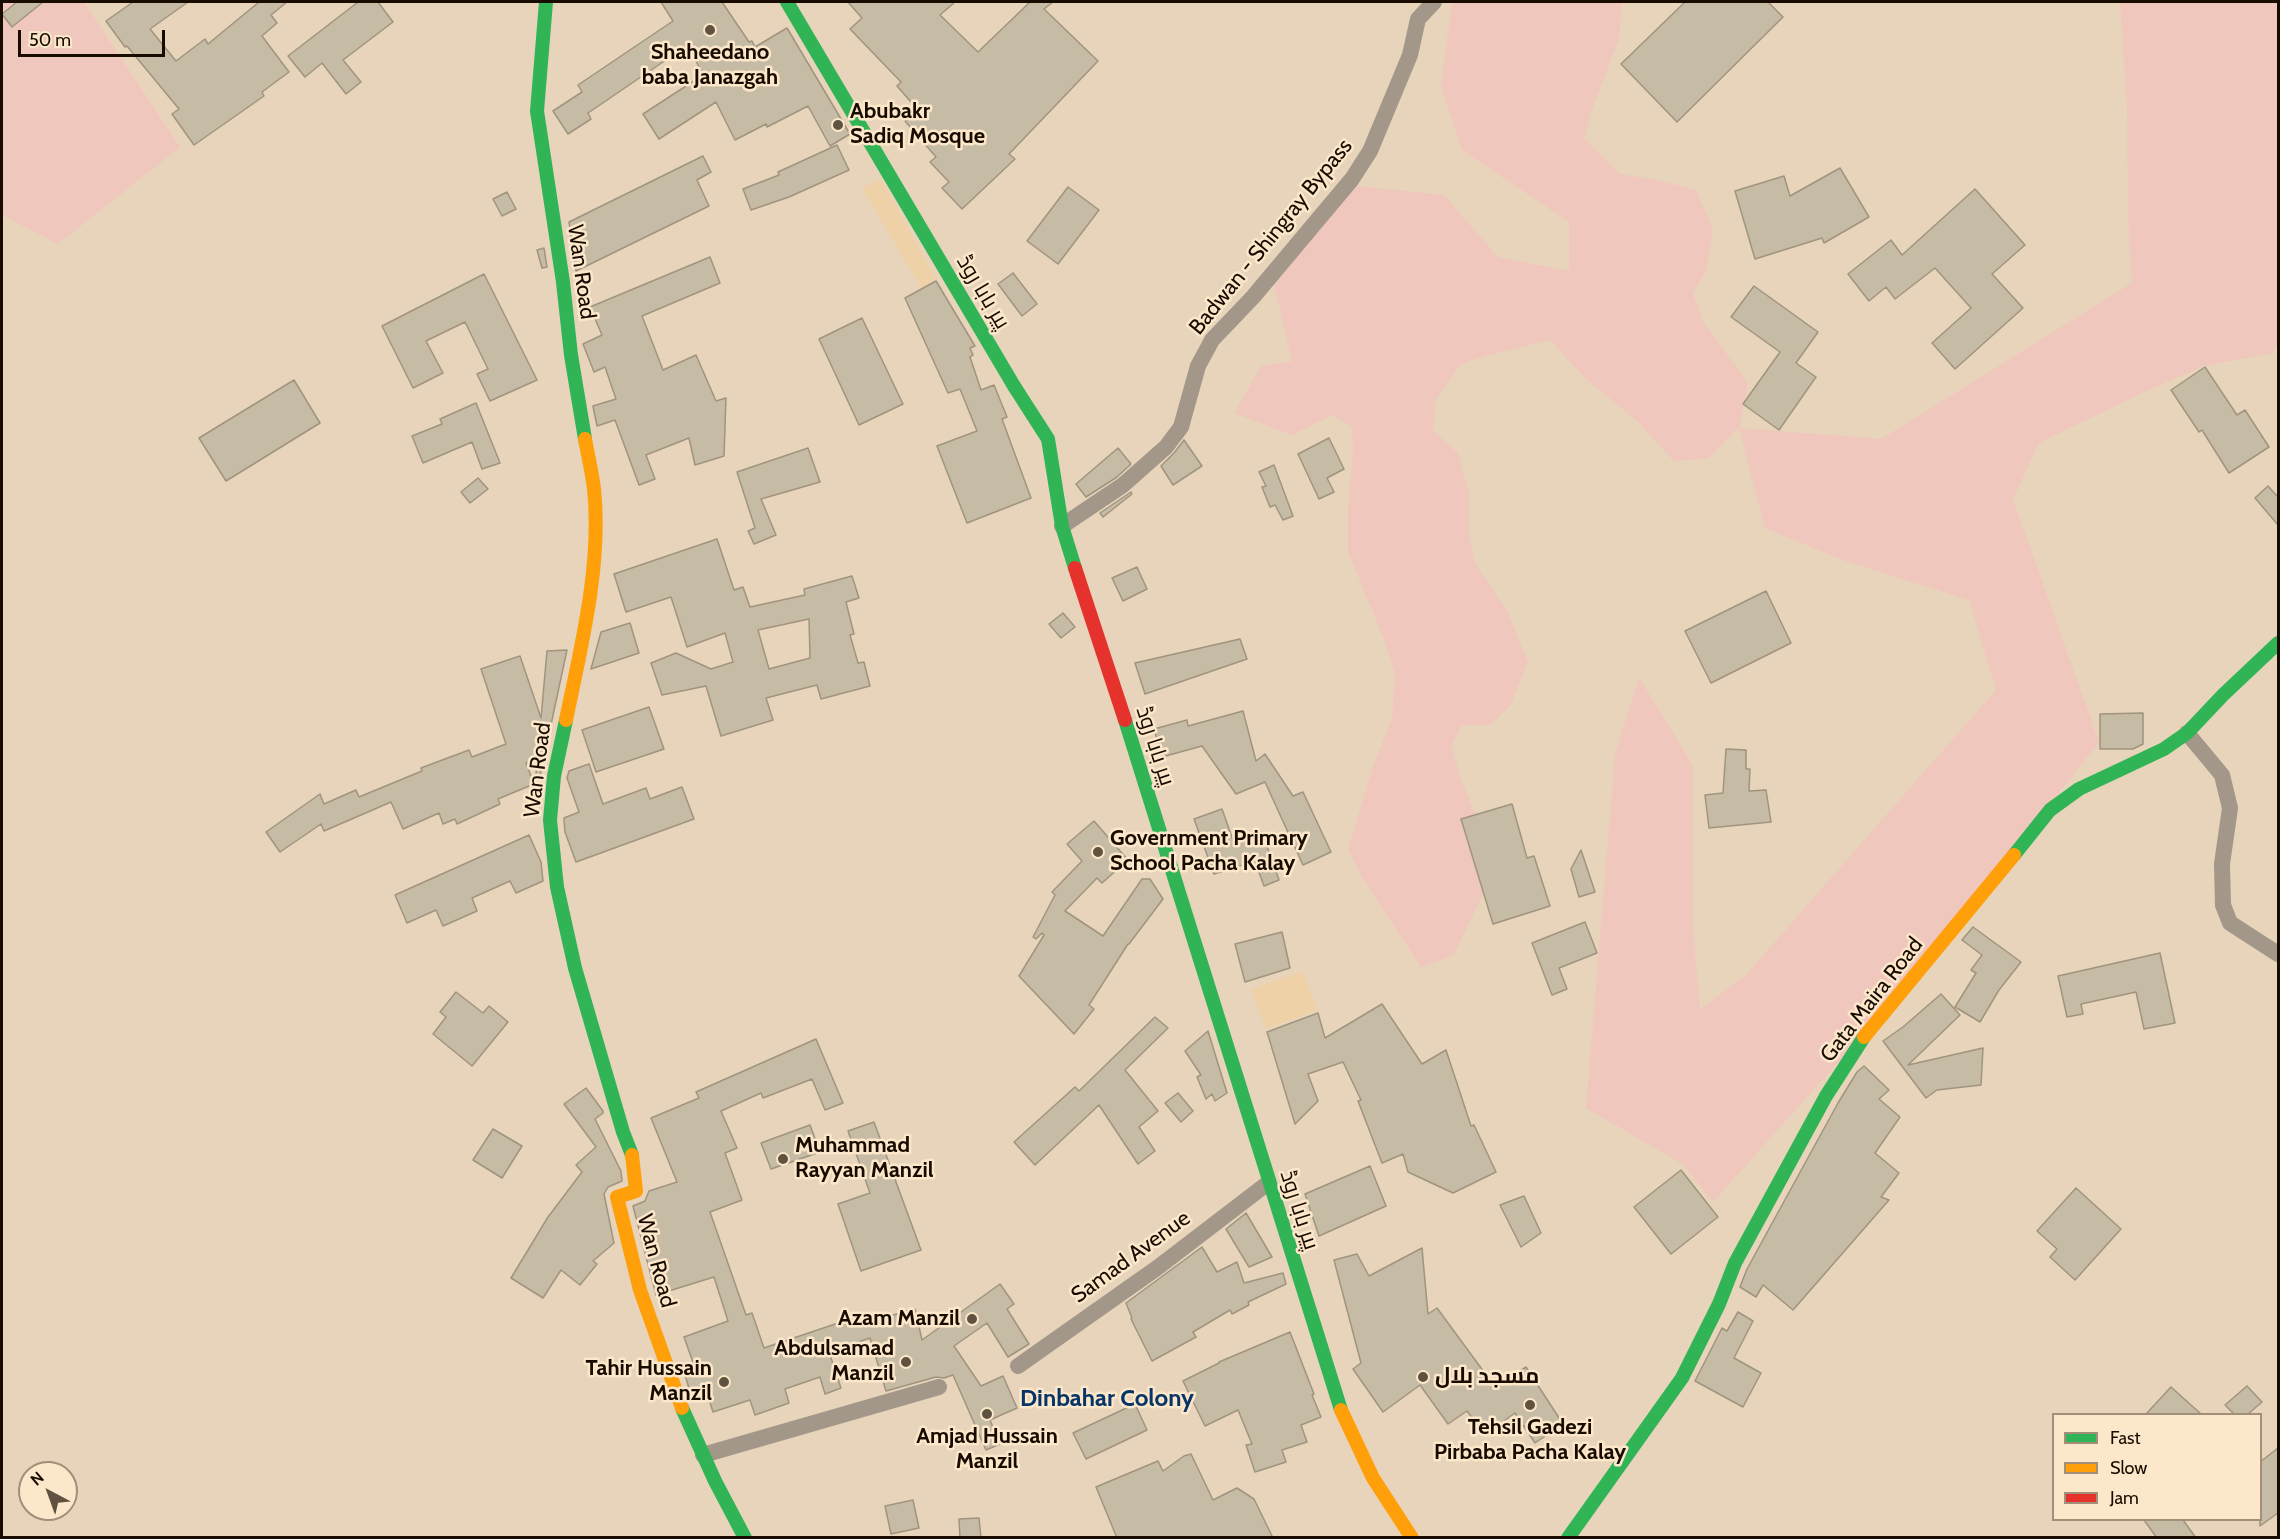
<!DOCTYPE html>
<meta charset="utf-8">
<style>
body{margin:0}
#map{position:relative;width:2280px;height:1539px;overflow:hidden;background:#e7d4ba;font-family:Cabin,sans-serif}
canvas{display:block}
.frame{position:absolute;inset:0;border:3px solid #180c00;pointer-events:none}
.legend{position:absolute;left:2052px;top:1413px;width:210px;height:108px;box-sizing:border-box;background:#fce7ca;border:2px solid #a18f79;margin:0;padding:8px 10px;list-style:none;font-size:18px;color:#180c00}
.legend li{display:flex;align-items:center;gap:12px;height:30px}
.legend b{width:30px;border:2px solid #a18f79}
.north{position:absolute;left:18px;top:1461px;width:60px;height:60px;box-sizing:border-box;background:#fce7ca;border:2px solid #a18f79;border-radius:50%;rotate:319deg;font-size:16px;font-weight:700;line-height:24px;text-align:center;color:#180c00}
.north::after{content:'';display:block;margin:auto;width:21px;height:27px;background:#605241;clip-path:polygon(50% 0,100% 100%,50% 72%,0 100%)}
.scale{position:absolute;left:18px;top:30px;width:147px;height:27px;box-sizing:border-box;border:3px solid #180c00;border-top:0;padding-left:8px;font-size:18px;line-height:21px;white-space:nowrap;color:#180c00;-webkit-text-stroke:4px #fce7ca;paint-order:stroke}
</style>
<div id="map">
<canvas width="2280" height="1539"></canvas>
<div class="frame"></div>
<ul class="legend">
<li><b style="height:8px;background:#30b455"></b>Fast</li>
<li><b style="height:8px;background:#ff9f0a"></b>Slow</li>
<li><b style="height:8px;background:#e5322d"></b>Jam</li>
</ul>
<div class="north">N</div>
<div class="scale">50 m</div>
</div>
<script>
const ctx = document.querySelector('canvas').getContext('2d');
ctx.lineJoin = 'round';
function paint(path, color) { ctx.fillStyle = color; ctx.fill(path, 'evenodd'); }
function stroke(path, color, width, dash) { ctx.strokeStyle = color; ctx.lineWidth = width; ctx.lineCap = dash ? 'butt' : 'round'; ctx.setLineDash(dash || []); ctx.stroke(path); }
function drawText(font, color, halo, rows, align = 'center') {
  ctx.font = font + ' Cabin,Cairo,sans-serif'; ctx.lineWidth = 5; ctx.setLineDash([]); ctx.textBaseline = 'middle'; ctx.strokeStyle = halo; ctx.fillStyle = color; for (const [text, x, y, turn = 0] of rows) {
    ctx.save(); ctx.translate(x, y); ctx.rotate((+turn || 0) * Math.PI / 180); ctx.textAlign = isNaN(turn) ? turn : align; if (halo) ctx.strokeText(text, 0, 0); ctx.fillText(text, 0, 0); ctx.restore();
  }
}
paint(new Path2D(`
 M881,179L936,279L922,289L862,188Z
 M1303,971L1317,1010L1266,1029L1251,989Z`), '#efd1a7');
paint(new Path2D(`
 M2,2H84L180,147L58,244L2,215Z
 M1452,2H1622L1619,39L1592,109L1584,138L1620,174L1657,180L1696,190L1713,229L1706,271L1693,293L1702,320L1748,383L1739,428L1881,439L2132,283L2128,219L2127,106L2120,2H2278V343L2273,353L2204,366L2142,393L2039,443L2013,499L2099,742L1919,972L1713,1202L1684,1165L1586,1108L1615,755L1639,677L1693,766V930L1700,1009L1745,976L1996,690L1969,600L1845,561L1765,528L1739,428L1709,458L1674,461L1637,421L1587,380L1550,340L1489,355L1461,364L1436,399L1433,430L1458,453L1469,493V535L1475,563L1507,611L1528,662L1510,706L1490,725H1462L1451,746L1461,779L1490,852L1484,892L1453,956L1421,967L1362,877L1348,849L1373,767L1392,719L1395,674L1385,642L1348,551V510L1353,455L1352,427L1332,415L1292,435L1234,413L1261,366L1292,361L1274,284L1356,186L1444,195L1498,257L1569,271V222L1462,150L1441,86Z`), '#f0c7bd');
const building = new Path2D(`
 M17,2H43L12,27L2,14Z
 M133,2H188L150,29L176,61L205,39L208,44L259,2H287L271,15L277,23L262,36L289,72L262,92L264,96L194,145L172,114L179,109L127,46L125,47L106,21Z
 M358,2H378L393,22L343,60L361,82L346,94L322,63L305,77L288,56Z
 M661,2H722L749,42L752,41L755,47L787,28L850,134L830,146L808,106L767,127L766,124L735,140L716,102L659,139L643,114L703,75L688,45L588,113L591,119L568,134L553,111L582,92L578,85L673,21Z
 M848,2H955L940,15L978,52L1030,2H1053L1044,9L1098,61L1009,154L1015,159L962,209L942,188L949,182L930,162L936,157L905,121L918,110L897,86L901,82L850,29L862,18Z
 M1685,2H1768L1783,17L1677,122L1621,64Z
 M837,145L849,170L789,197L751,210L743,189L779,175L778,172Z
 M703,156L711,172L697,180L709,206L576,271L569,222Z
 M1840,168L1869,217L1824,243L1822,238L1755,259L1735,191L1784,176L1790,196Z
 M1068,187L1099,210L1058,264L1027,241Z
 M1975,189L2025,245L1992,274L2023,308L1955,369L1932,343L1971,308L1935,268L1895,299L1886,287L1869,301L1848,274L1891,240L1902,255Z
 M507,192L516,209L502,216L493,199Z
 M544,248L547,267L542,268L537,250Z
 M710,257L720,283L642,316L663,370L696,355L716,401L726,398L724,456L695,465L689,438L646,455L655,479L639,485L615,420L597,426L593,406L616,399L605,367L594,372L583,344L602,335L590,307Z
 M1013,273L1037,304L1022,316L998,284Z
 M484,274L537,380L490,401L477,374L488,369L465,322L426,341L443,373L413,388L382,326Z
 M936,281L975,346L970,348L973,355L970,357L981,390L994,385L1007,417L1002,419L1031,498L967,523L937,446L977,431L960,389L948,393L905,298Z
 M1754,286L1818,332L1796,363L1816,377L1779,430L1743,404L1780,352L1731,317Z
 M862,318L903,404L859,425L819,339Z
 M2205,367L2237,415L2245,410L2269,447L2229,473L2202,430L2199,432L2171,390Z
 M294,380L320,423L226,481L199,438Z
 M476,403L500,463L482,469L472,442L423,463L412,436L442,424L440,419Z
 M1329,438L1344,469L1327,478L1334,492L1319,499L1298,454Z
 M1184,440L1202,466L1173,485L1161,466L1174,453Z
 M808,448L820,482L761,499L776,535L754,544L748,531L755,528L737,472Z
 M1118,448L1131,464L1117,477L1086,497L1076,484Z
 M1274,465L1293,516L1283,520L1275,505L1270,507L1262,487L1266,486L1259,472Z
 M478,478L488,489L470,503L461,492Z
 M2268,486L2278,497V525L2255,498Z
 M1131,492L1132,494L1103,517L1100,513Z
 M717,539L734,590L743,587L750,607L805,595L804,589L852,576L859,598L846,602L854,634L850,635L858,663L864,662L870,686L821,699L817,685L766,698L773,720L721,736L706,686L662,695L651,663L676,653L711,669L733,662L725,633L687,647L671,597L626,612L614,574ZM809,619L810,658L769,669L758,630Z
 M1137,567L1147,589L1123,601L1112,578Z
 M1766,591L1791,643L1711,683L1685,631Z
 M1063,613L1075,627L1061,638L1049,624Z
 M630,623L639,653L591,669L601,632Z
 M1240,639L1247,659L1145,694L1135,663Z
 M567,650L540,776L536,775L537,759L526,763L534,784L498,799L500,804L457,824L455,819L443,824L439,813L403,829L391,802L324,831L321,824L280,852L266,832L320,794L324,804L356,790L359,797L422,771L421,768L469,750L472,757L506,744L481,669L520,656L541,718L547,651Z
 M649,707L664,749L596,772L582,730Z
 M1243,711L1256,761L1265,754L1293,796L1303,792L1331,852L1303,865L1265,782L1236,794L1202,746L1162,757L1154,729L1187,720L1188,726Z
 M2143,713V744L2133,749H2100V714Z
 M1726,749L1746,750V769H1750L1749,791L1766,790L1771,822L1709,828L1705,795L1723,793Z
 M589,764L603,804L646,788L650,799L682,787L694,819L576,862L565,832L564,820V818L579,812L567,778L569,771Z
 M1512,804L1527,858L1534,856L1550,906L1493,924L1461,819Z
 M1222,809L1234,843L1262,832L1279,880L1264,886L1255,861L1214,874L1194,819Z
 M1094,821L1128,860L1102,883L1097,878L1065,911L1103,936L1142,879H1150L1163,899L1129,944H1128L1089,1005L1094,1009L1074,1034L1019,976L1044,935L1042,933L1036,939L1033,937L1055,895L1052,892L1082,861L1067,844Z
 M529,835L541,862L543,881L516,893L510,881L472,898L477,911L443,926L436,910L407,923L395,895Z
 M1581,850L1595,892L1579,897L1571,869Z
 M1585,922L1597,953L1559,968L1567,989L1552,995L1532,943Z
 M1973,927L2021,962L1999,990L1980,1022L1955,1007L1976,973L1971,970L1982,955L1962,940Z
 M1282,932L1290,968L1245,982L1235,944Z
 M2160,953L2175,1023L2144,1029L2136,992L2081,1004L2083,1014L2067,1017L2058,976Z
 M456,992L483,1013L489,1006L508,1022L472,1066L433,1034L446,1017L440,1012Z
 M1941,994L1960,1015L1908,1065L1983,1048L1981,1085L1937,1090L1926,1098L1883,1041L1903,1027Z
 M1382,1004L1422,1064L1446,1050L1471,1126L1474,1125L1496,1172L1453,1193L1408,1172L1403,1154L1382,1163L1358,1101L1361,1100L1343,1062L1308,1074L1318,1101L1295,1124L1267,1032L1318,1013L1325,1038Z
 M1155,1017L1168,1028L1125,1070L1158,1111L1139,1127L1155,1151L1138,1164L1099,1105L1035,1165L1014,1142L1075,1087L1079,1091Z
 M1208,1031L1227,1093L1215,1101L1212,1094L1206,1099L1197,1077L1201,1075L1185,1051Z
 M816,1039L843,1103L825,1110L812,1079L763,1098L761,1093L721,1111L737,1148L725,1153L742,1200L710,1212L746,1315L752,1313L764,1348L862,1315L864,1323L915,1309L922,1340L1000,1284L1014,1304L1007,1309L1029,1344L1008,1357L987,1323L954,1346L981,1386L1003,1376L1017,1408L990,1420L1000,1444L986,1450L953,1375L944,1378L936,1377L886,1391L870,1338L829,1352L841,1388L825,1394L820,1377L785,1389L789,1403L755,1415L750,1400L713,1412L706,1390L691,1395L685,1375L696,1371L684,1337L728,1321L714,1277L656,1295L633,1206L645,1201L649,1191L677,1182L651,1118L699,1098L696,1092Z
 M1864,1066L1889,1090L1879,1099L1900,1117L1875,1153L1899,1173L1881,1197L1889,1200L1793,1310L1763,1285L1756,1297L1740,1287L1747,1269L1838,1103L1857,1072Z
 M586,1088L603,1111V1113L595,1119L621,1171L622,1181L608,1187L604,1194L614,1243L593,1261L597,1264L580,1285L561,1270L543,1298L511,1278L548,1217L582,1172L576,1165L596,1147L564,1104Z
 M1178,1093L1193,1111L1181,1122L1165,1103Z
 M874,1122L921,1250L861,1271L838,1204L870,1193L848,1131Z
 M810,1125L820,1152L771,1169L761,1143Z
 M493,1129L522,1146L502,1178L473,1160Z
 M1370,1166L1386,1206L1319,1236L1305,1194Z
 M1681,1170L1718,1217L1671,1254L1634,1207Z
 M2076,1188L2121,1229L2075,1280L2050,1257L2057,1249L2037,1231Z
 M1524,1196L1541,1233L1521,1247L1500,1205Z
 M1246,1213L1272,1257L1249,1267L1226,1229Z
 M1202,1247L1217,1272L1237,1262L1244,1283L1283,1273L1286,1284L1248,1302L1249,1305L1232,1314L1230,1310L1193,1332L1196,1337L1152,1361L1131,1319L1132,1318L1126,1303Z
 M1422,1248L1428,1314L1437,1308L1495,1387L1526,1367L1563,1424L1535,1443L1515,1413L1485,1435L1467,1411L1448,1424L1420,1385L1383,1412L1353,1369L1361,1363L1334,1260L1357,1254L1369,1276Z
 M1738,1312L1753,1321L1734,1358L1761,1373L1743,1407L1695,1381L1722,1328L1727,1331Z
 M1290,1332L1314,1394L1312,1395L1321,1417L1301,1425L1307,1442L1282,1450L1286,1462L1255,1472L1246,1445L1252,1444L1238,1410L1205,1426L1183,1381L1219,1363V1362Z
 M2247,1386L2262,1402L2248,1414H2234L2225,1405Z
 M2171,1387L2201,1414H2146Z
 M1135,1404L1147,1430L1086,1459L1073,1433Z
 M2278,1448V1513L2260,1526V1462Z
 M1191,1454L1213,1500L1237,1488L1254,1499L1273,1538H1117L1096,1487L1158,1461L1163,1471L1184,1456Z
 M913,1500L919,1528L891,1534L885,1506Z
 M979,1518L981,1538H960L959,1519Z
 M2144,1520H2183L2196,1538H2157Z`);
paint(building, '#c6bba5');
stroke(building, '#a0947f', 1.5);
stroke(new Path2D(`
 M1062,526L1123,485L1166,447L1181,427L1198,366L1212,340L1253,297L1352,179L1370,151L1410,55L1418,19L1434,2
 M2187,733L2222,775L2230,808L2222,864L2223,905L2230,923L2278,954
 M1018,1366L1157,1268L1268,1183
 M703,1455L939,1387`), '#a29788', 16);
stroke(new Path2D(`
 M546,2L537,111L563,282L571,355L585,439
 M787,2L1014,386L1048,439L1062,526L1075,568
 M566,720L554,776L550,820L557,887L575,968L623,1132L632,1155
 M1125,720L1341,1410
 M2014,855L2050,810L2079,789L2164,749L2187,733L2223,695L2278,643
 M682,1408L715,1481L745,1538
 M1568,1538L1682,1378L1719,1304L1735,1263L1826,1096L1864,1037`), '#30b455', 14);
stroke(new Path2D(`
 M566,720C581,647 602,564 594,489C592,472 588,456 585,439
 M1864,1037L2014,855
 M632,1155L636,1191L617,1197L640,1290L682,1408
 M1341,1410L1373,1478L1412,1538`), '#ff9f0a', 14);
stroke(new Path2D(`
 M1075,568L1125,720`), '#e5322d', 14);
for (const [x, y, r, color] of [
 [710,30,6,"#605241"],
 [838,125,6,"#605241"],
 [1098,852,6,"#605241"],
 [783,1159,6,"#605241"],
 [972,1319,6,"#605241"],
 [906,1362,6,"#605241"],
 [1423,1377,6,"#605241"],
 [724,1382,6,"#605241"],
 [1530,1405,6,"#605241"],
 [987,1414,6,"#605241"]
]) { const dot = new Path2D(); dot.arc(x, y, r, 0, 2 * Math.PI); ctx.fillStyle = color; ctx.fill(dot); stroke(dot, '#fce7ca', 2); }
drawText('bold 22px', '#180c00', '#fce7ca', [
 ["Shaheedano",710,53,"center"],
 ["baba Janazgah",710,78,"center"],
 ["Abubakr",850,112],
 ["Sadiq Mosque",850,137],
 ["Government Primary",1110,839],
 ["School Pacha Kalay",1110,864],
 ["Muhammad",795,1146],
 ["Rayyan Manzil",795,1171],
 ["Azam Manzil",960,1319,"right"],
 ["Abdulsamad",894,1349,"right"],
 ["Manzil",894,1374,"right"],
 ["Tahir Hussain",712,1369,"right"],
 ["Manzil",712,1394,"right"],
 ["مسجد بلال",1435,1377],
 ["Tehsil Gadezi",1530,1428,"center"],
 ["Pirbaba Pacha Kalay",1530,1453,"center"],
 ["Amjad Hussain",987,1437,"center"],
 ["Manzil",987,1462,"center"]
], 'left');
drawText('22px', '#180c00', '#fce7ca', [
 ["Badwan - Shingray Bypass",1271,237,-51],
 ["Wan Road",581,272,82],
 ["پیر بابا روڈ",983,292,59],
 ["پیر بابا روڈ",1155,746,72],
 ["Wan Road",538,770,-83],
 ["Gata Maira Road",1872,1000,-52],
 ["پیر بابا روڈ",1299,1210,72],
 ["Samad Avenue",1131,1257,-36],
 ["Wan Road",656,1261,75]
]);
drawText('bold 24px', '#083567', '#fce7ca', [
 ["Dinbahar Colony",1107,1399]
]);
</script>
